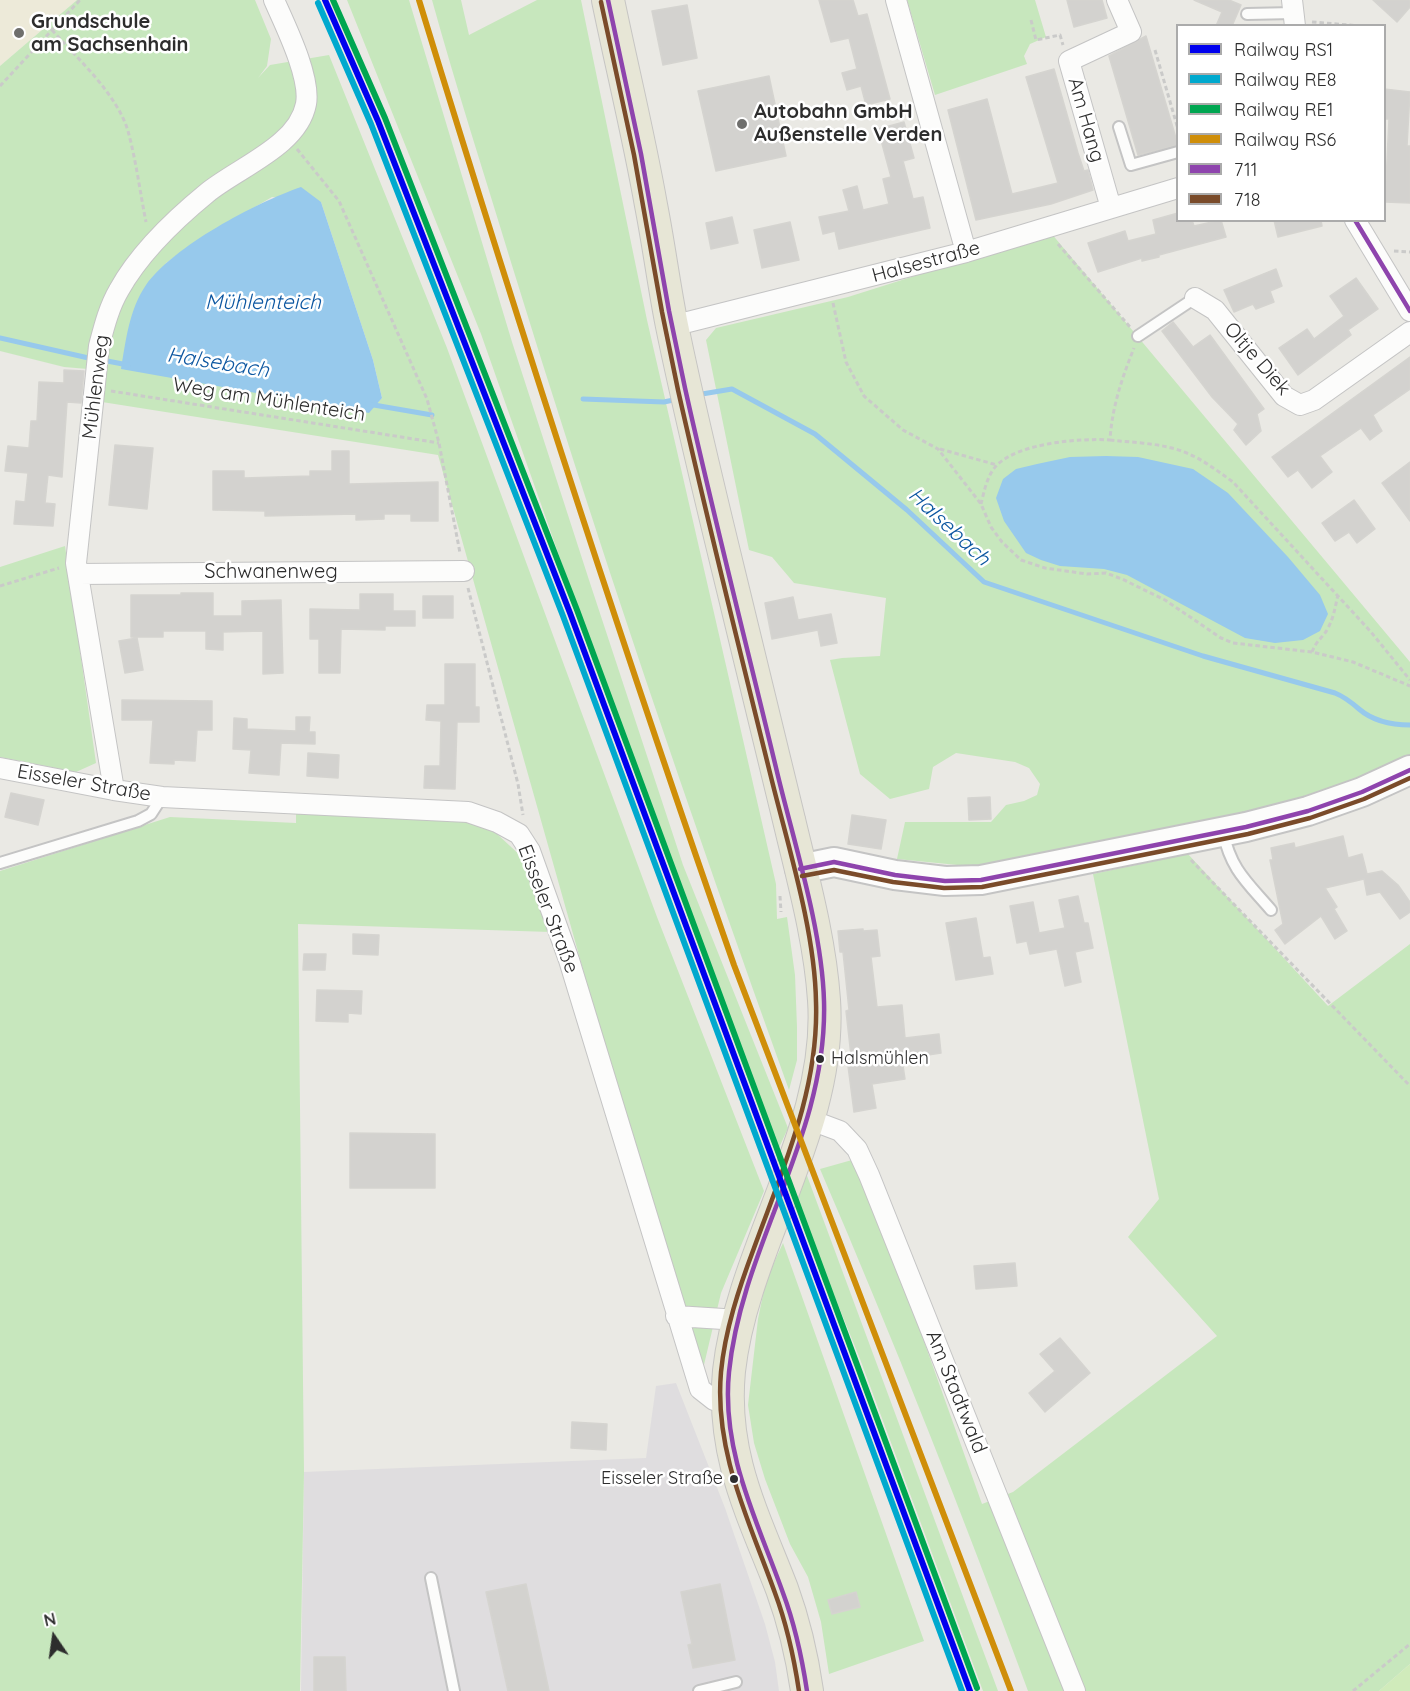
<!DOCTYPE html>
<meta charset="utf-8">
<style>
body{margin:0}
#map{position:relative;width:1410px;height:1691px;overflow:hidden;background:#eae9e4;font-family:Quicksand,sans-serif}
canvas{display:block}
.legend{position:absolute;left:1176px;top:24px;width:210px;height:198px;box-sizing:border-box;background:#fff;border:2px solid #ababab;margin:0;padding:8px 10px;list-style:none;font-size:18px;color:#2d2d2d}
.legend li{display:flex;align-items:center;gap:12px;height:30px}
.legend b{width:30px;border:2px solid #ababab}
.north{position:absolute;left:24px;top:1607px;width:60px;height:60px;-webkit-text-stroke:4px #fff;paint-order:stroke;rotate:347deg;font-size:16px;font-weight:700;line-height:24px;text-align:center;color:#2d2d2d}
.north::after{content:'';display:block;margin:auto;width:21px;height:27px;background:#2d2d2d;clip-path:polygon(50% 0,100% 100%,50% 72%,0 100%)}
</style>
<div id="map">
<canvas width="1410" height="1691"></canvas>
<ul class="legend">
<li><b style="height:8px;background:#00e"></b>Railway RS1</li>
<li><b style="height:8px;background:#00a9ce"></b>Railway RE8</li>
<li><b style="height:8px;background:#00a651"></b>Railway RE1</li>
<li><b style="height:8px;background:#cf8e09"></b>Railway RS6</li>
<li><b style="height:8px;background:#8e44ad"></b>711</li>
<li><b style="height:8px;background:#7a4b2a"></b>718</li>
</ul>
<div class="north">N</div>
</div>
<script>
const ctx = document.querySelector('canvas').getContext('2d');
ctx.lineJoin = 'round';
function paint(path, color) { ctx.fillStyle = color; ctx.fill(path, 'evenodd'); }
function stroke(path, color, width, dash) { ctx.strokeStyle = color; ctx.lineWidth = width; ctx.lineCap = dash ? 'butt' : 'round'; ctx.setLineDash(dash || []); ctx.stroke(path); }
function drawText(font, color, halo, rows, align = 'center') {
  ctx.font = font + ' Quicksand,sans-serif'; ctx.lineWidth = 5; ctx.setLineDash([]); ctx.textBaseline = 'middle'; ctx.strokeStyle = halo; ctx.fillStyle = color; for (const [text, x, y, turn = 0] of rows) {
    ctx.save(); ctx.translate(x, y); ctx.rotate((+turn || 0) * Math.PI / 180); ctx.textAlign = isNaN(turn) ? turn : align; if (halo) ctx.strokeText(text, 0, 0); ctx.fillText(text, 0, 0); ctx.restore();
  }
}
paint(new Path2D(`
 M676,1383L725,1508L765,1624L775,1662L779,1691H301L304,1472L646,1458L656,1386Z`), '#dfdddf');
paint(new Path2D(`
 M0,0H77L0,66Z`), '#edead9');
paint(new Path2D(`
 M77,0H255L271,39L267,66L258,78L270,65L329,55L447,348L657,917L764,1191L721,1293L703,1369L628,1129L438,455L102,402L100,370L64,367L0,351V66ZM272,197L321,202L373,360L382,398L369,412L141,371L166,263L194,243Z
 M347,0H409L512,342L589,580L683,865L788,1128L778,1150L585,629L481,334Z
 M432,0H461L469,35L537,0H581L647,320L776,884L777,919L787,917L795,975L797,1027V1060L789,1090C690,815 596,539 510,259C484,173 456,87 432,0Z
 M907,0H1035L1046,37L1030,44L1024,56L1027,64L935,95Z
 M1051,233L1410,662V755L1390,767L1329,796L998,869L897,859L905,822H991L1006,805L1024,801L1037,795L1040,784L1029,768L1015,762L956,753L933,767L929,789L890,799L860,774L830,660L842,658L880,656L886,598L794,583L772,557L749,550L706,340L716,328L848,297Z
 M65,546L96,763L76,772L0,757V567Z
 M296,813L467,821L496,833L523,858L551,932L298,924L304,1472L300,1691H0V871L170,817L296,823Z
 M1188,854L1328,1006L1410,944V1664L1379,1691H1028C963,1515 894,1341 820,1169L852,1160L879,1215L982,1504L1013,1492L1217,1336L1128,1237L1159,1199L1093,874Z
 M806,1173L998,1691H983L860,1359L801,1213L796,1198Z
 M783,1243L924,1641L829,1674L821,1622L808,1577L790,1544L765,1479L754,1443L748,1405L758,1319L766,1280Z`), '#c7e7bd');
paint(new Path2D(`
 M1410,1664V1691H1379Z`), '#d0ebbb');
paint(new Path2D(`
 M301,187L321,202L373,360L382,398L369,413L121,369C126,340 129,310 146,285C174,246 255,203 301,187Z
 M1106,456L1138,457L1193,469L1228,493L1288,557L1320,595L1328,614L1320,631L1303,640L1275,643L1245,638L1127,575L1104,569L1060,566L1041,560L1026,553L1004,521L996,498L1003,479L1016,469L1037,464L1070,457Z`), '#97c9ec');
stroke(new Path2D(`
 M0,338L93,359
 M102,360L128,365
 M696,395L732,389L815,434L907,510L984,582L1203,656L1335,693C1345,697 1351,702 1359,709C1373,721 1392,725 1410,725
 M583,399L664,402L678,399
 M368,404L432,415`), '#97c9ec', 5);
const building = new Path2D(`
 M819,0H853L858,16L867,14L890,99L866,105L861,86L847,90L842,73L857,69L849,38L831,42Z
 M1067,0H1102L1107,18L1074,27Z
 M1194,0H1229L1241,5L1232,26H1216L1222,12Z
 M1373,0H1410V7L1397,22Z
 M687,5L697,58L663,65L652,11Z
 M1146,36L1178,145L1138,155L1109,56Z
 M1054,69L1078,153L1084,171L1088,170L1093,190L1051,204L976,220L948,110L987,99L1012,194L1058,183L1026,77Z
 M769,76L786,156L716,171L698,91Z
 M1384,89L1410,92L1407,146H1410V203L1385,202L1389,119H1384Z
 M904,122L914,158L903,161L913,199L923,197L930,228L839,249L835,231L823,234L819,217L849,211L843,190L857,186L863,210L889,204L883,179L891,177L878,129Z
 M1178,213V220H1192L1194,226L1221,220L1226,237L1159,255V257L1142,261V258L1098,272L1088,243L1125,231L1128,241L1156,234L1153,220Z
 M732,217L738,243L711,249L706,223Z
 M1274,220H1321L1322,226L1278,237Z
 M790,222L799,260L762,268L754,230Z
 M1276,269L1282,286L1270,291L1274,302L1256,309L1253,304L1234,312L1224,290Z
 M1356,278L1378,309L1348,330L1351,335L1298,375L1279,348L1307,329L1314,339L1344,316L1330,296Z
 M1173,322L1193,347L1210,335L1264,409L1257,414L1261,431L1246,445L1234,430L1238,424L1212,397L1162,331Z
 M1410,357V389L1373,415L1382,431L1370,440L1361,428L1320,456L1332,472L1312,488L1298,470L1288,477L1272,457Z
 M64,370L84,371L81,403L67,402L62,477L48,475L45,503L55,504L53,526L14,524L16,501L25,502L28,473L5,471L8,446L29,448L31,421H37L39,382L64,383Z
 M115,445L153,448L147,509L109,505Z
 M332,451H349V484L438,482V521H411V514H384V519L356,520V514L265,516V511L213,510V471H244V478L310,476V471H332Z
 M1410,462V521L1382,483Z
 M1354,500L1375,529L1357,543L1349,532L1335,541L1322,523Z
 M181,593H213V616H242V601L281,600L283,673L263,674V631L223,632V650L206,649V631H163V637H131V595H181Z
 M360,594H393V611H415V626H385V630L341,629L340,673H319V639H310V609L360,610Z
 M423,596H453V618H423Z
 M793,597L798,620L831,614L837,643L821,646L818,630L772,639L765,603Z
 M137,638L143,670L125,673L119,641Z
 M445,664H475V707H479V722H457L455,789L424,788L425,766H440L441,721L426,720L427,705H445Z
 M122,700L212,701V730H197L195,761L174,760V764L150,763L153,720H122Z
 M296,717H310L309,732H315V744L281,743L279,775L249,773L251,750L233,749L234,718L247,719V729L296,731Z
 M308,753L339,755L338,778L307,776Z
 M11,793L44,800L38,825L5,817Z
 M990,797L991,819L969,820L968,798Z
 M852,815L886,820L881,849L848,844Z
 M1343,836L1348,858L1362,854L1367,874L1382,871L1398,885L1410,902V912L1400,919L1380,892L1367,895L1364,879L1325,888L1337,907L1334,909L1347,931L1335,939L1321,916L1285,944L1275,930L1283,924L1270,860H1273L1271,848L1294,843L1295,848Z
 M1078,896L1084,923H1088L1093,948L1075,952L1081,982L1065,986L1057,949L1030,954L1027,941L1017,943L1010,906L1033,902L1039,933L1065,928L1059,900Z
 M976,918L983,958L990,957L993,974L956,980L946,923Z
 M863,929V931L877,930L880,956L871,957L877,1007L902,1005L905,1038L939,1034L941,1053L902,1059L905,1079L872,1084L876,1108L854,1112L848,1066L852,1065L846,1011L849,1010L843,952H840L838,931Z
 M353,934L379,935L378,955L353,954Z
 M304,954H326L325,970H303Z
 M317,990L362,991L361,1014L348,1013V1022L316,1021Z
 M350,1133L435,1134V1188H350Z
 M1015,1263L1017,1286L976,1289L974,1266Z
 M1060,1338L1090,1373L1045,1412L1029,1393L1055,1371L1040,1354Z
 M572,1422L607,1424L606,1450L571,1448Z
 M526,1584L546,1677L549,1691H508L486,1592Z
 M720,1584L735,1660L693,1668L688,1645L692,1644L681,1592Z
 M856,1592L860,1607L832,1614L828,1600Z
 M314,1657H345L346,1691H314Z`);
paint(building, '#d3d2cf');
stroke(building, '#d5d4d0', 1.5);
const lane = new Path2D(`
 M1247,14L1294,13
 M1119,127L1131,165L1178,152
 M1138,336L1195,298
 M1223,832C1231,870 1247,882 1271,910
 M0,863L138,821L151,814L162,797
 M431,1578L454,1691
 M699,1691L736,1682`);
const street = new Path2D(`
 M896,0L966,252
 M1292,0L1295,26
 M1111,208L1069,61L1131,32L1117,0
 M1355,220L1410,311
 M1195,298L1215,310L1284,396L1300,405L1314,400L1410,332
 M672,326L966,252L1178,188
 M78,574L464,571
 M0,768L114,790L162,797L468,812L497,822L519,834L530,851L569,960L700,1389L714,1400L727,1404
 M114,790L76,563L99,346C104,327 109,307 119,290C140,252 174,220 207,193C239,167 298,146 306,104C311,77 285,25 274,0
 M808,1119L840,1131L857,1149L869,1175L1075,1691
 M676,1316L739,1320`);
const secondary = new Path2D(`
 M800,869L834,862L895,875L945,881L981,880L1246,827L1308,811L1362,792L1410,770`);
const primary = new Path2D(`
 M608,0C622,68 639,137 651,205C659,246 664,286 672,326C689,409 709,491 729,573C749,656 769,738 789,820C803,879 820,940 824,1000C833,1128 743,1245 729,1371C721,1455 753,1514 782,1589C794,1622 802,1656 807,1691`);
stroke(lane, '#c4c4c4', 14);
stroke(street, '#c4c4c4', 22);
stroke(secondary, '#c4c4c4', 32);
stroke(primary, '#c6c5c3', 34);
stroke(new Path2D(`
 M1031,20L1036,40L1060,35L1063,45
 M1312,22L1361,26
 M1384,27H1385
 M52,30C77,58 117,94 128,131C136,160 140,192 146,222
 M1155,50L1178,129
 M0,86L80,0
 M297,149L339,201L427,399L439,443L460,553
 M1058,244L1130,327
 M1394,251L1410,252
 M833,303L846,362L864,396L903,430L938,449L981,504L991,527L1002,542L1021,560L1045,568L1087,574L1106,573L1122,579L1165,600L1221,638L1233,643L1312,652L1353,662L1410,686
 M111,391L439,443
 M1110,440C1136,443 1165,443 1189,454C1205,461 1219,472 1233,482L1371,632L1410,680
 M940,449L997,465
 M981,504C984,492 987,475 997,465C1019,443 1080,438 1110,440C1112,407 1122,378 1134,348
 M0,586L59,568
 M468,588L518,784L523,815
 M1312,652C1317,639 1323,638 1328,628C1334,617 1335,607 1338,595
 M1191,860L1410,1086
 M780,896L781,912
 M1353,1691L1410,1644`), '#cacac9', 3, [4.5, 3]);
stroke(lane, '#fcfcfb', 10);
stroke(street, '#fcfcfb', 20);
stroke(secondary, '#fcfcfb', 28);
stroke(primary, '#e7e6d6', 32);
stroke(new Path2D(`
 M608,0L641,154L669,311L685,388C714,518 747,647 778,776C795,846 822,930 824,1001C828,1136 742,1243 729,1372C721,1452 757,1520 783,1593C795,1625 802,1658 807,1691
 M1355,220L1410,311
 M800,869L834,862L895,875L945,881L981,880L1246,827L1308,811L1362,792L1410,770`), '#8e44ad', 4.5);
stroke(new Path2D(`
 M601,2L634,155L662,312L678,390C707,519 739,648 771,777C788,846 815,931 816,1002C819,1089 783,1168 754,1248C739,1288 725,1330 721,1372C714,1452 749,1520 775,1593C787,1625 794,1658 799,1691
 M802,876L834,870L893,882L944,888L982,887L1248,834L1310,818L1364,799L1410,778`), '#7a4b2a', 4.5);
stroke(new Path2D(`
 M325,0L378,121L570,613L970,1691`), '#00e', 6);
stroke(new Path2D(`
 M318,3L371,124L563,616L962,1691`), '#00a9ce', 6);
stroke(new Path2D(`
 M333,0L385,118L577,610L977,1688`), '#00a651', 6);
stroke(new Path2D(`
 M419,0C518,324 622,646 734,965L1011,1691`), '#cf8e09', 6);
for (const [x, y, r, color] of [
 [19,33,6,"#6f6f6d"],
 [742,124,6,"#6f6f6d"],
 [820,1059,5,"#2d2d2d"],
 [734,1479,5,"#2d2d2d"]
]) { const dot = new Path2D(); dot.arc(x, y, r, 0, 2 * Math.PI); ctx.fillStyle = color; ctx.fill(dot); stroke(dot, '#fff', 2); }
drawText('18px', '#2d2d2d', '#fff', [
 ["Halsmühlen",831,1059],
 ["Eisseler Straße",723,1479,"right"]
], 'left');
drawText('bold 20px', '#2d2d2d', '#fff', [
 ["Grundschule",31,22],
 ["am Sachsenhain",31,45],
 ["Autobahn GmbH",754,112],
 ["Außenstelle Verden",754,135]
], 'left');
drawText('20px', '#2d2d2d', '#fff', [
 ["Am Hang",1086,120,74],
 ["Halsestraße",926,262,-15],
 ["Oltje Diek",1257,359,49],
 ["Mühlenweg",96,387,-83],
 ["Weg am Mühlenteich",269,400,9],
 ["Schwanenweg",271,572],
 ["Eisseler Straße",84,783,10],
 ["Eisseler Straße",548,909,69],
 ["Am Stadtwald",956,1392,68]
]);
drawText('italic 21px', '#0d57a1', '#fff', [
 ["Mühlenteich",263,303],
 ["Halsebach",218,363,9],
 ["Halsebach",949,527,43]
]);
</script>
